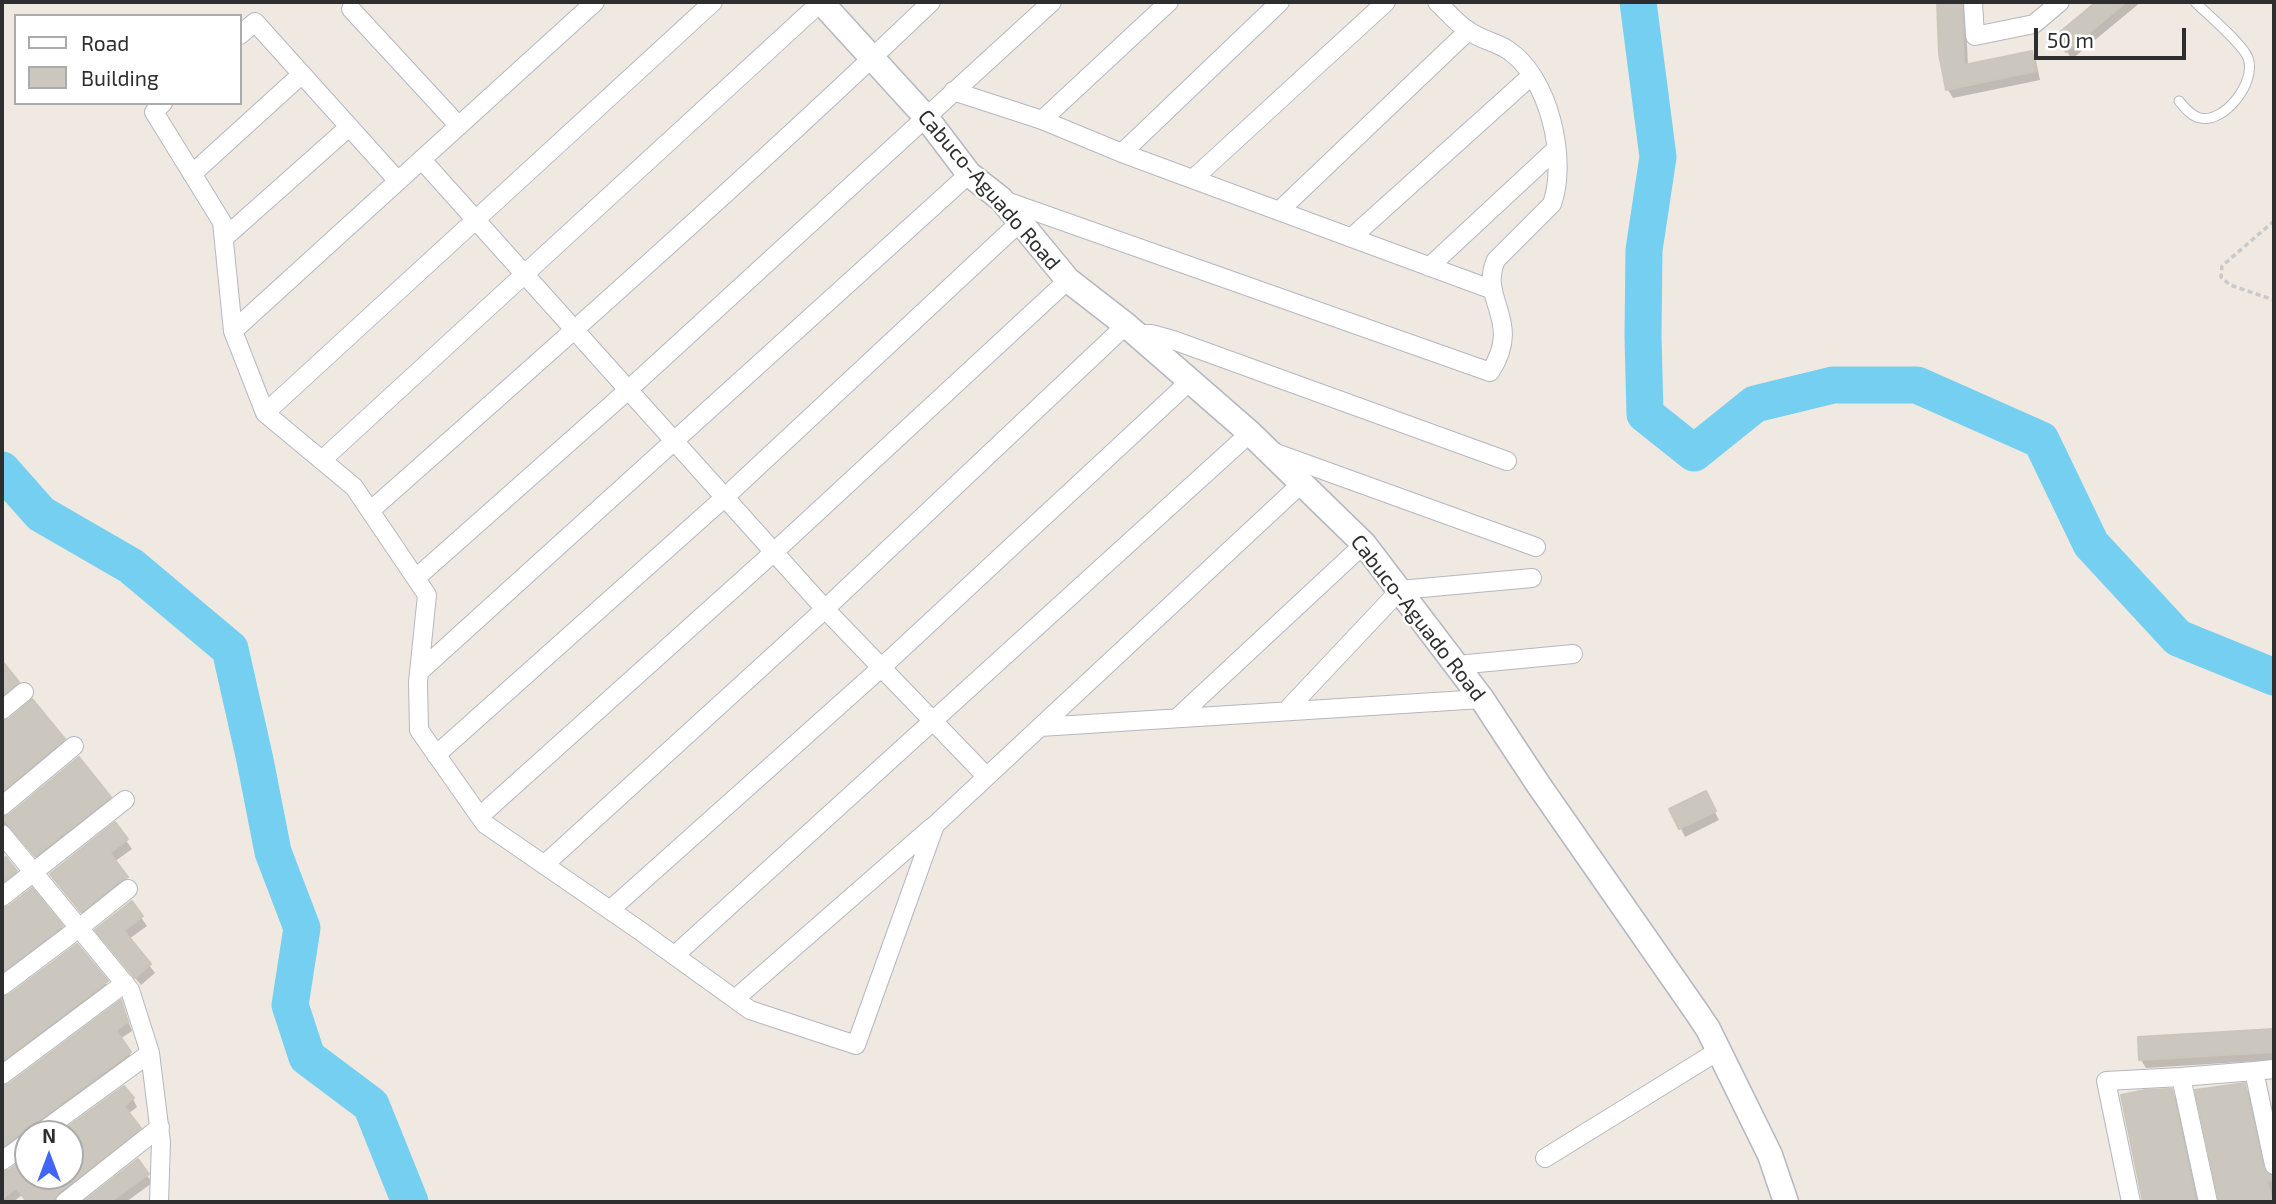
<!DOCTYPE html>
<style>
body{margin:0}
#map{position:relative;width:2276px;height:1204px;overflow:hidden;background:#efe9e1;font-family:"Exo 2",sans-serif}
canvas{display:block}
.frame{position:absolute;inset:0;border:4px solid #2e2e2e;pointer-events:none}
.legend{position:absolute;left:14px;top:14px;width:228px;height:91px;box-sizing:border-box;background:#fff;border:2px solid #ababab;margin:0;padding:9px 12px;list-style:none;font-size:21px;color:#2e2e2e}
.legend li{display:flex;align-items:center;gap:14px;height:35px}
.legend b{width:35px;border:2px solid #ababab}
.north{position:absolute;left:14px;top:1120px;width:70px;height:70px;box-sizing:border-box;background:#fff;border:2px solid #ababab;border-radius:50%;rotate:0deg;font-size:19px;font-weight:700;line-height:28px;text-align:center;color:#2e2e2e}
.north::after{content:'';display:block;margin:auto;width:24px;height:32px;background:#4264fb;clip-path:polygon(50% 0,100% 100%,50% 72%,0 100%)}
.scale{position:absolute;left:2034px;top:28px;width:152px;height:32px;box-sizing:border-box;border:4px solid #2e2e2e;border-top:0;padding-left:9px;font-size:21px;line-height:24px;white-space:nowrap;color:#2e2e2e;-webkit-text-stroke:5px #fff;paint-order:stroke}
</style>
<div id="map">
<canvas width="2276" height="1204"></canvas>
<div class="frame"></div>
<ul class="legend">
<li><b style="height:9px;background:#fff"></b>Road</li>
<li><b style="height:19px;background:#cbc7bf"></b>Building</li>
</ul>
<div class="north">N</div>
<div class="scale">50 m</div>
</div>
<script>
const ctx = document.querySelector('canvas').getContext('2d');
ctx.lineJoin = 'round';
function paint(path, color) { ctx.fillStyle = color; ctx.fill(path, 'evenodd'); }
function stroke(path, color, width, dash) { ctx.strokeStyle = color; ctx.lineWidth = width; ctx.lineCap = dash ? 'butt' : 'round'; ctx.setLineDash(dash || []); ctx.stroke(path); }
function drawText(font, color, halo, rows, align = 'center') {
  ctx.font = font + ' "Exo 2",sans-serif'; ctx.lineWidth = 5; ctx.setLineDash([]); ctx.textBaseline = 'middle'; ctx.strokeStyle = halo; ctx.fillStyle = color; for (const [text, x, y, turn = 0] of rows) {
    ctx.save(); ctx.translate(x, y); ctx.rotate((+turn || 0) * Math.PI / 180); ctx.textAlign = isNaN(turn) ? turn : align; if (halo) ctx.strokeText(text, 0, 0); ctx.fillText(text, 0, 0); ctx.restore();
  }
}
paint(new Path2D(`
 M1939,2H1965L1968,66L2031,53L2036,61L2040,80L1953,98L1948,90L1940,54Z
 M2098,2H2141L2072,59L2056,37Z
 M5,666L23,691L2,709V668Z
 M2,723L64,740L68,748L2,803Z
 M1705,793L1719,820L1685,837L1672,810Z
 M110,798L114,806L41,864L13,832L4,831L2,833V818Z
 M115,825L132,849L114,862L131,886L87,919L52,874Z
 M2,854L21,880L2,895Z
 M131,903L147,926L129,939L155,973L141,985L102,938Z
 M2,910L61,927L66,935L2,984Z
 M77,946L111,991L2,1073V999L10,997Z
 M121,1003L132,1031L120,1039L135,1062L2,1159V1087L10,1086Z
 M2274,1031V1060L2146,1068L2141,1060L2140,1039Z
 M2244,1085L2249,1093L2266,1175L2274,1178V1202H2220Z
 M2171,1091L2176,1099L2198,1202H2145L2123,1096Z
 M133,1099L137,1107L128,1114L144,1137L60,1202H27L22,1195L13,1202H2V1173L9,1172L28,1158V1176H70V1134H61Z
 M138,1161L152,1183L126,1202H85Z`), '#0003');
stroke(new Path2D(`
 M1638,2L1658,157L1644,250L1643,336L1645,414L1694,453L1755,404L1833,385H1917L2041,440L2091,544L2178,638L2274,677
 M2,470L41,514L131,566L230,649L255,760L273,852L302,928L290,1005L307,1057L371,1105L410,1202`), '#75cff0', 37);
const building = new Path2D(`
 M1937,2H1962L1964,65L2032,51L2036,71L1946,90L1939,54Z
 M2096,2H2126L2066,52L2054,37Z
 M2,661L19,682L2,696Z
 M32,699L65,739L2,791V721L9,719Z
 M79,757L111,797L35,856L2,817L9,815Z
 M1706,791L1716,811L1679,829L1669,809Z
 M115,822L128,839L110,853L128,877L121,880L81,912L50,874Z
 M6,857L17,871L2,883V860Z
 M32,888L63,926L2,972V908L9,906Z
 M132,901L143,916L124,931L151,964L135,978L95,930Z
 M77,944L108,981L2,1061V997L9,995Z
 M121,1000L128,1022L116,1030L131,1052L32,1125L28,1131L21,1133L2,1147V1086L9,1084Z
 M2274,1029V1052L2139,1060L2138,1037Z
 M2245,1083L2263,1167L2266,1173L2274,1176V1180L2267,1181L2272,1202H2219L2195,1090Z
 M124,1086L134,1098L124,1106L141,1128L58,1193L54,1202H27L16,1188L2,1199V1172L9,1170L28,1156V1176H70V1134H58Z
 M2172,1089L2196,1202H2143L2121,1095L2145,1090Z
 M138,1159L149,1174L110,1202H83Z`);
paint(building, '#cbc7bf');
stroke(building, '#cbc5ba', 2);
const lane = new Path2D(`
 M2179,101C2184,107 2191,116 2200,118C2224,124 2257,82 2248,58C2243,44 2207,14 2195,2`);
const street = new Path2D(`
 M595,2L233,331L265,413L354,487L427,595L418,682L419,730L485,824L639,930L750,1010L856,1045L935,825L1040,727L1482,699
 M1973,2L1975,36L2034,24L2060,2
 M351,9L459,126
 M240,35L255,22L398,181
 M953,91L1042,120L1122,153L1493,290
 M163,103L154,112L222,222L233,331
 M1042,120L1169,2
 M1122,153L1280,2
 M422,160L825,609L986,776
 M192,174L302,74
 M1193,179L1386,2
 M1003,200L1490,372C1524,321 1478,299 1496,260L1552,204C1568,159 1549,77 1508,50C1496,42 1481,40 1469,31C1457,24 1447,11 1437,2
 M1279,211L1468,31
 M224,238L349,127
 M1351,238L1531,76
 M1429,267L1556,149
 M1134,334H1151L1173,340L1507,461
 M265,413L713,2
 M1273,452L1536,547
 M322,460L821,2
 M370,511C559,344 749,176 931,2
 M416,578L627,391L1052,2
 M1457,665L1573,654
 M419,672L969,174
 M2,710L24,692
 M1286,711L1400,590L1532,578
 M1177,718L1364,544
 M1040,727L1301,484
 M436,755L724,498L1019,223
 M2,806L74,746
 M480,816L774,552L1068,280
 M2,834L130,990L150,1053L161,1142L159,1202
 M544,865L825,609L1126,325
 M2,897L125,800
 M610,910L882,667L1190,381
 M675,955L1250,433
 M2,986L79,928L128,889
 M735,999L932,827
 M2254,1071L2274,1069
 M2,1075L125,983
 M2181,1077L2254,1071L2274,1165
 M39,1134L150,1053
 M1545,1158L1718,1051
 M2,1161L28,1142
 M65,1202L160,1127
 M2131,1202L2106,1081L2181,1077L2208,1202`);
const secondary = new Path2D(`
 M821,2L925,116L969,174L1001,199L1068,280L1126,325L1250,433L1364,544L1482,699L1538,784L1698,1014L1708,1029L1770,1155L1786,1202`);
stroke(lane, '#b4b7c1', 11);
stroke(street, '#b4b7c1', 20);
stroke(secondary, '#b4b7c1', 27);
stroke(new Path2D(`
 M2274,221L2222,266L2221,277L2230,285L2274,300`), '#c9c9c9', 3.5, [5, 3.5]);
stroke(lane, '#fff', 9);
stroke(street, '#fff', 18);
stroke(secondary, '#fff', 24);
drawText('21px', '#2e2e2e', '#fff', [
 ["Cabuco-Aguado Road",989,190,49],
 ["Cabuco-Aguado Road",1418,618,52]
]);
</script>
